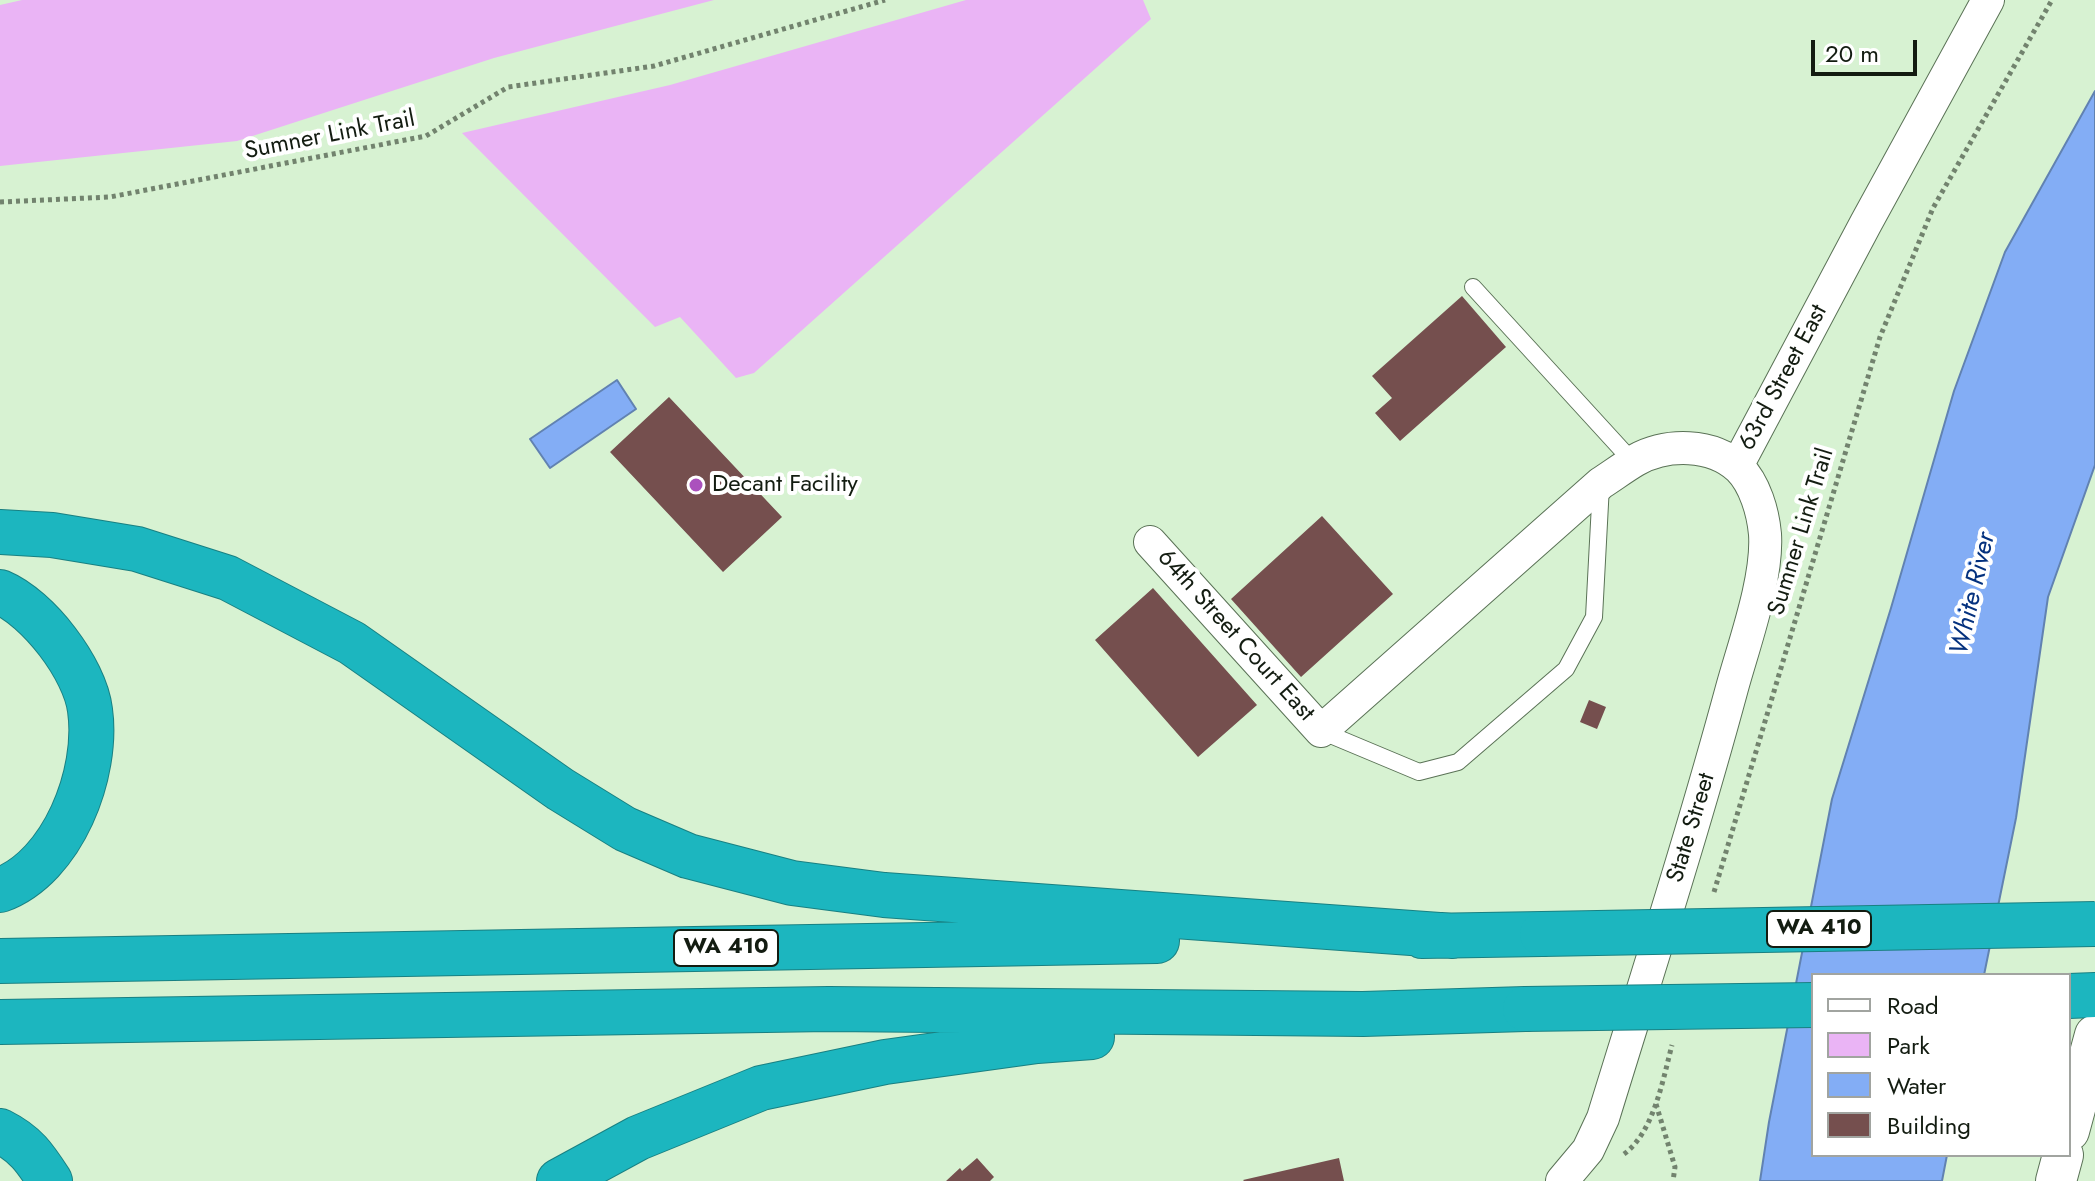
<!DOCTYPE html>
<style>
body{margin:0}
#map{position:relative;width:2095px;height:1181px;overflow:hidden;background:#d7f2d2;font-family:Jost,sans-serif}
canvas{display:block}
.legend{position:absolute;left:1811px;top:973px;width:260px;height:184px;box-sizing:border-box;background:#fff;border:2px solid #a1a4a0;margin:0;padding:10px 14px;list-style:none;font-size:24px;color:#131c11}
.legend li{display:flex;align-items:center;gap:16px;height:40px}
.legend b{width:40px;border:2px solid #a1a4a0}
.scale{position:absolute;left:1811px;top:40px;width:106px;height:36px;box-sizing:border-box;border:4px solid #131c11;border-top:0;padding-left:10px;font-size:24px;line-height:28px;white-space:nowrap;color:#131c11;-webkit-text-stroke:6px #fff;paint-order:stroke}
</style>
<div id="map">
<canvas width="2095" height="1181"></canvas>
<ul class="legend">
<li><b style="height:10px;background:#fff"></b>Road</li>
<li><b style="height:22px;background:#eab4f5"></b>Park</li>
<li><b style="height:22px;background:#83adf5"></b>Water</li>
<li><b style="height:22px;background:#754f4e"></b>Building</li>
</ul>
<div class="scale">20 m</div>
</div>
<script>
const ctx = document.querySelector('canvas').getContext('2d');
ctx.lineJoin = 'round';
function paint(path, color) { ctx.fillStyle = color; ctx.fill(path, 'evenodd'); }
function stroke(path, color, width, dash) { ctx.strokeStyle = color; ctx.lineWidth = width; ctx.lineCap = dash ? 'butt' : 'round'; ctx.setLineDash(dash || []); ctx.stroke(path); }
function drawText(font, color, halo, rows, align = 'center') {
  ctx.font = font + ' Jost,sans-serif'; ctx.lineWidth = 8; ctx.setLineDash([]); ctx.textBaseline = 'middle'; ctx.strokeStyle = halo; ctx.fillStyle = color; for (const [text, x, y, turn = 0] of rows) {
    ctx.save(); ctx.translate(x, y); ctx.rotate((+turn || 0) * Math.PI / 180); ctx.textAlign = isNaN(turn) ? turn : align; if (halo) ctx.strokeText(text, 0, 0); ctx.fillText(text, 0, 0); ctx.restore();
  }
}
paint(new Path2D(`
 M22,0H714L494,58L237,141L0,166V5Z
 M966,0H1143L1151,19L754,373L736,378L680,317L655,327L462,133L670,85Z`), '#eab4f5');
const water = new Path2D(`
 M2095,91V465L2048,597L2016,818L1984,975H1813V1155H1947L1942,1181H1760L1769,1122L1832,799L1891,608L1954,391L2005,252Z
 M617,380L636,409L550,468L530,439Z`);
paint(water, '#83adf5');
stroke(water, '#6182b1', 2);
paint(new Path2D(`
 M1462,296L1506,347L1400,441L1375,413L1392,398L1372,376Z
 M669,397L782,517L723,572L610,452Z
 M1322,516L1393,594L1301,677L1231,599Z
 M1153,588L1257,705L1198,757L1095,640Z
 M1589,700L1606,707L1597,729L1580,722Z
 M977,1158L994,1177L990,1181H946L960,1168L962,1171Z
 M1339,1158L1344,1181H1244L1243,1180Z`), '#754f4e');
const service = new Path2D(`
 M1473,287L1633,462
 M1321,731L1419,772L1458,762L1566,669L1594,617L1601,485`);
const minor = new Path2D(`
 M1737,466L1866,223L1988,0
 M1150,542L1321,731L1601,483C1612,476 1624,467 1636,460C1667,443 1712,443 1739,468C1755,484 1763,512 1765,534C1768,579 1744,644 1732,688C1693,832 1647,975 1603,1118L1588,1150L1562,1181`);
const tertiary = new Path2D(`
 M2069,1131L2095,1035
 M2056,1181L2063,1155`);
const motorway = new Path2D(`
 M0,532L52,535L137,549L228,578L352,643L560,789L625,829L688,856L792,883L884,895L1453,936
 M0,592C38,608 85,669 90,710C99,773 63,867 0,890
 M1422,936L1542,934
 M0,961L1157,941
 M2069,996L2095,995
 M0,1022L829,1009L1363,1014L1525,1009
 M0,1131C26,1144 35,1158 50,1181
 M559,1181L638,1138L761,1088L885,1062L1037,1041L1092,1037`);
stroke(service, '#5a7256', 18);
stroke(minor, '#5a7256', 34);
stroke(tertiary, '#5a7256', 42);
stroke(motorway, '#198082', 46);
stroke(new Path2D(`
 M0,202L110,197L426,136L508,87L654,66L885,0
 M1714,892L1880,337L1933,208L2052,0
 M1656,1104L1675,1167L1673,1181
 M1624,1154C1654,1132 1663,1079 1672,1045`), '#72836e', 5, [4, 4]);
stroke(service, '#fff', 16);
stroke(minor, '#fff', 32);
stroke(tertiary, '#fff', 40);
stroke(motorway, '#1cb6bf', 44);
const motorwayBridge = new Path2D(`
 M1542,934L2095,924
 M1525,1009L1813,1005`);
stroke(motorwayBridge, '#198082', 46, []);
stroke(motorwayBridge, '#1cb6bf', 44);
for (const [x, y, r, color] of [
 [696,485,8,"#ab51bd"]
]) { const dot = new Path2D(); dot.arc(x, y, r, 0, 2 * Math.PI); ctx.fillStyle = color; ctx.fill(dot); stroke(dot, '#fff', 3); }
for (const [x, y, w] of [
 [1819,929,104],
 [726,948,104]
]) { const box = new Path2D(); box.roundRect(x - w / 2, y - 18, w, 36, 6); ctx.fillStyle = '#fff'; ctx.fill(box); stroke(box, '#131c11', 2); }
drawText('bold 22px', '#131c11', null, [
 ["WA 410",1819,929],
 ["WA 410",726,948]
]);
drawText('24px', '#131c11', '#fff', [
 ["Sumner Link Trail",330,136,-11],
 ["63rd Street East",1784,378,-62],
 ["Sumner Link Trail",1802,532,-73],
 ["64th Street Court East",1235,636,48],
 ["State Street",1692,828,-73]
]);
drawText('24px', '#131c11', '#fff', [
 ["Decant Facility",712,485]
], 'left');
drawText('italic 26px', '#04317e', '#fff', [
 ["White River",1974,594,-77]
]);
</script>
